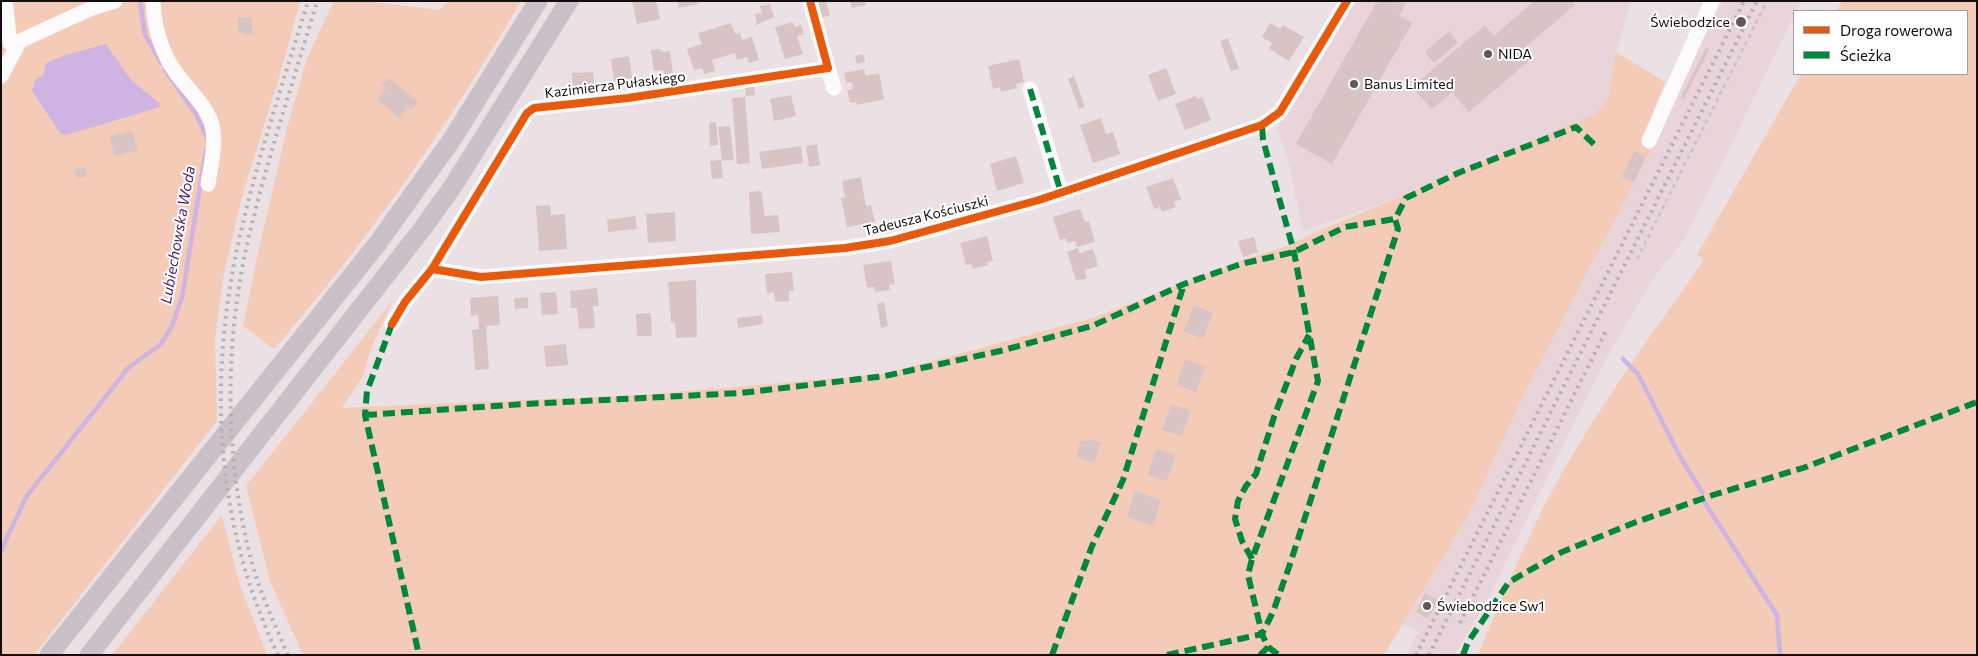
<!DOCTYPE html>
<meta charset="utf-8">
<style>
body{margin:0}
#map{position:relative;width:1978px;height:656px;overflow:hidden;background:#ebe0e3;font-family:Commissioner,sans-serif}
canvas{display:block}
.frame{position:absolute;inset:0;border:2px solid #140d0f;pointer-events:none}
.legend{position:absolute;left:1793px;top:10px;width:175px;height:65px;box-sizing:border-box;background:#fff;border:1px solid #a19e9f;margin:0;padding:6px 9px;list-style:none;font-size:15px;color:#140d0f}
.legend li{display:flex;align-items:center;gap:10px;height:25px}
.legend b{width:25px;border:1px solid #a19e9f}
</style>
<div id="map">
<canvas width="1978" height="656"></canvas>
<div class="frame"></div>
<ul class="legend">
<li><b style="height:6px;background:#e8590c"></b>Droga rowerowa</li>
<li><b style="height:6px;background:#00873e"></b>Ścieżka</li>
</ul>
</div>
<script>
const ctx = document.querySelector('canvas').getContext('2d');
ctx.lineJoin = 'round';
function paint(path, color) { ctx.fillStyle = color; ctx.fill(path, 'evenodd'); }
function stroke(path, color, width, dash) { ctx.strokeStyle = color; ctx.lineWidth = width; ctx.lineCap = dash ? 'butt' : 'round'; ctx.setLineDash(dash || []); ctx.stroke(path); }
function drawText(font, color, halo, rows, align = 'center') {
  ctx.font = font + ' Commissioner,sans-serif'; ctx.lineWidth = 4; ctx.setLineDash([]); ctx.textBaseline = 'middle'; ctx.strokeStyle = halo; ctx.fillStyle = color; for (const [text, x, y, turn = 0] of rows) {
    ctx.save(); ctx.translate(x, y); ctx.rotate((+turn || 0) * Math.PI / 180); ctx.textAlign = isNaN(turn) ? turn : align; if (halo) ctx.strokeText(text, 0, 0); ctx.fillText(text, 0, 0); ctx.restore();
  }
}
paint(new Path2D(`
 M1357,1H1631L1616,52L1608,98L1595,114L1385,202L1303,231L1288,160L1277,129L1324,54L1347,14Z
 M1723,1H1801L1797,11H1794V16L1685,239L1654,277L1601,368L1487,601L1454,655H1406L1418,632L1402,623L1469,514L1528,386L1707,28Z`), '#e9d4da');
paint(new Path2D(`
 M1,1H300L284,61L242,197L224,273L215,338L217,421L34,655H1Z
 M334,1H367L439,10L449,1H521C449,124 368,241 274,349L243,326L258,253L288,124L308,56Z
 M1842,1H1977V655H1478C1506,589 1533,521 1570,459C1611,390 1658,325 1704,260L1697,255L1801,74H1967V11H1837Z
 M1616,52L1665,82L1641,141L1653,146L1528,386L1469,514L1384,655H303L270,581L246,486L393,300L371,348L364,374L342,408L642,395L884,374L1096,317L1248,258L1288,246L1309,235L1595,114L1608,98Z
 M222,515L240,585L267,655H112Z`), '#f4cbb7');
paint(new Path2D(`
 M106,44L131,80L159,103L160,107L66,135L60,133L32,91L35,81L43,75L46,63L66,55Z`), '#cdb4e2');
stroke(new Path2D(`
 M140,1L145,35L161,63
 M165,70L196,114L208,140
 M1623,359L1638,374L1682,460L1702,492
 M1705,503L1777,615L1780,655
 M1,551L26,497L129,367L160,345L172,326L182,297L206,150`), '#cdb4e2', 4.5);
paint(new Path2D(`
 M632,1H656L660,19L637,24Z
 M678,1H698L699,4L679,8Z
 M817,1H826L830,16L822,17Z
 M850,1H865L866,5L852,8Z
 M1380,1L1406,3L1399,16L1412,23L1332,164L1296,144L1376,3L1378,4Z
 M1534,1H1572L1575,5L1522,50L1531,59L1469,112L1452,92L1432,109L1412,87L1485,25L1494,36Z
 M770,4L774,17L753,26L757,23L755,14L762,13L760,6Z
 M252,17V35L238,32V18Z
 M793,22L795,27L801,25L804,34L797,36L803,54L785,59L775,27Z
 M731,23L735,34L740,33L742,40L752,37L759,60L749,63L747,57L737,60L735,53L712,60L715,71L704,74L702,68L694,70L687,49L702,44L698,33Z
 M1270,23L1280,29L1283,25L1304,37L1289,61L1269,49L1272,43L1262,37Z
 M1449,31L1458,43L1434,63L1425,52Z
 M1228,38L1239,69L1231,71L1220,41Z
 M1706,48L1709,50L1684,99L1681,97Z
 M661,49V52L670,51L673,73L664,74L663,70L654,71L651,50Z
 M863,54L865,62L857,64L855,56Z
 M629,56L633,83L625,84L624,79L614,81L611,59Z
 M1019,59L1024,82L1016,84L1017,88L1001,92L1000,87L993,89L988,66Z
 M1166,68L1176,94L1158,101L1148,75Z
 M864,69L866,76L879,73L884,99L857,105L856,102L850,103L847,90L853,89L852,82L846,83L844,73Z
 M593,72L595,94H585V90L573,91L572,73Z
 M1074,76L1085,107L1079,109L1068,79Z
 M389,78L418,102L411,110L408,107L399,118L377,99L386,88L382,85Z
 M745,87H754L755,95L746,96Z
 M791,95L796,116L774,121L770,99Z
 M1196,96L1197,99L1202,97L1211,120L1185,130L1175,104Z
 M745,97L750,163L737,164L732,98Z
 M1101,118L1106,134L1113,132L1120,154L1093,163L1080,125Z
 M716,122L718,145L710,146L709,123Z
 M730,126L734,160L722,161L718,127Z
 M133,131L137,151L114,156L110,136Z
 M817,144L820,165L809,167L806,146Z
 M801,146L803,163L762,169L759,152Z
 M1634,151L1646,156L1634,182L1622,177Z
 M1016,156L1024,183L997,191L990,164Z
 M721,160L723,178L712,179L710,161Z
 M85,167L87,176L77,179L74,171Z
 M861,177L866,206L871,205L875,222L847,227L841,198L845,197L842,181Z
 M1173,178L1181,199L1174,202L1176,207L1162,212L1160,207L1154,209L1146,187Z
 M761,191L765,216L778,215L780,232L751,234L749,192Z
 M550,205L551,215L565,214L567,249L539,251L536,206Z
 M1080,209L1085,222L1089,221L1095,242L1077,247L1075,241L1067,243L1066,238L1060,240L1053,217Z
 M675,212L676,241L648,243L646,214Z
 M635,216L637,229L608,232L607,220Z
 M987,236L993,261L987,262L988,265L973,269L971,264L966,265L960,243Z
 M1254,237L1258,252L1243,257L1238,241Z
 M1078,248L1079,253L1093,249L1098,266L1085,270L1087,279L1076,280L1067,252Z
 M891,261L895,284L889,285L890,290L875,292L874,287L867,288L863,265Z
 M792,272L794,291H789V301L775,302L774,292L767,293L765,274Z
 M696,280L697,337L676,338L675,322L671,323L668,282Z
 M597,288L599,306H593L595,328L579,329L577,308H571L570,291Z
 M556,292L558,314L542,315L540,293Z
 M498,296L500,325L486,326L489,369L475,370L472,330L479,329L478,315L471,316L470,298Z
 M528,297V308L515,309L514,298Z
 M884,302L888,326L881,328L877,304Z
 M1194,305L1213,313L1203,339L1184,331Z
 M651,313L652,336H637L636,314Z
 M762,315L763,324L738,328L737,318Z
 M566,344L568,365L546,367L544,346Z
 M1185,360L1205,366L1196,392L1177,385Z
 M1171,404L1190,411L1182,436L1162,430Z
 M1089,439L1101,442L1094,463L1076,457L1081,440L1088,442Z
 M1156,449L1176,455L1167,481L1148,475Z
 M1135,491L1161,500L1153,526L1127,517Z
 M1425,593L1438,600L1428,619L1416,612Z`), '#d8c4c4');
stroke(new Path2D(`
 M1637,259L1767,1`), '#c7c2c3', 2.5, [4, 4]);
stroke(new Path2D(`
 M5,1L10,43
 M153,1C154,26 160,49 174,70C185,87 202,100 210,119C218,139 211,163 208,184
 M828,68L834,88
 M1,76L20,41L92,8L115,1
 M1030,89L1061,193
 M1649,141L1712,1
 M432,269L481,277L845,248L890,241L1039,200L1262,125L1280,112L1347,1
 M392,324L405,302L432,269L527,113L534,108L628,98L828,68L810,1`), '#fcfafb', 15);
stroke(new Path2D(`
 M49,655L378,243L453,138L538,1
 M89,655L423,228L453,186L569,1`), '#c9c1c7', 19);
stroke(new Path2D(`
 M1460,623L1607,329
 M278,655C216,525 208,388 237,249C255,165 283,83 308,1
 M288,655C275,625 261,595 252,563C225,462 224,351 246,249C265,165 293,83 317,1
 M1416,655L1744,1
 M1429,655L1757,1`), '#b3b0b1', 4, [2.5, 5]);
stroke(new Path2D(`
 M1030,89L1061,193
 M392,324L367,391L365,415L419,655
 M365,415L525,404L741,393L885,376L1000,351L1092,326L1184,284L1241,264L1294,252L1345,227L1395,219
 M1252,559L1242,541L1235,519L1238,501L1246,486L1256,474L1274,417L1296,359L1309,335
 M1268,647L1279,655
 M1052,655L1092,546L1123,480L1184,284
 M1167,655L1262,634L1273,612L1289,567L1398,229L1395,219L1406,198L1458,173L1576,127L1598,148
 M1260,655L1268,647L1262,634L1248,575L1252,559L1318,381L1294,252L1263,140L1262,125
 M1463,655L1468,642L1509,582L1562,552L1636,522L1713,495L1803,468L1977,402`), '#00873e', 6, [12, 6]);
stroke(new Path2D(`
 M432,269L481,277L845,248L890,241L1039,200L1262,125L1280,112L1347,1
 M392,324L405,302L432,269L527,113L534,108L628,98L828,68L810,1`), '#e8590c', 8);
for (const [x, y, r, color] of [
 [1741,22,6,"#5f5759"],
 [1488,54,5,"#5f5759"],
 [1354,84,5,"#5f5759"],
 [1427,606,5,"#5f5759"]
]) { const dot = new Path2D(); dot.arc(x, y, r, 0, 2 * Math.PI); ctx.fillStyle = color; ctx.fill(dot); stroke(dot, '#fff', 2); }
drawText('14px', '#140d0f', '#fff', [
 ["Świebodzice",1730,22,"right"],
 ["NIDA",1498,54],
 ["Banus Limited",1364,84],
 ["Świebodzice Sw1",1437,606]
], 'left');
drawText('14px', '#140d0f', '#fff', [
 ["Kazimierza Pułaskiego",615,85,-7],
 ["Tadeusza Kościuszki",926,216,-14]
]);
drawText('italic 15px', '#49206b', '#fff', [
 ["Lubiechowska Woda",178,235,-80]
]);
</script>
